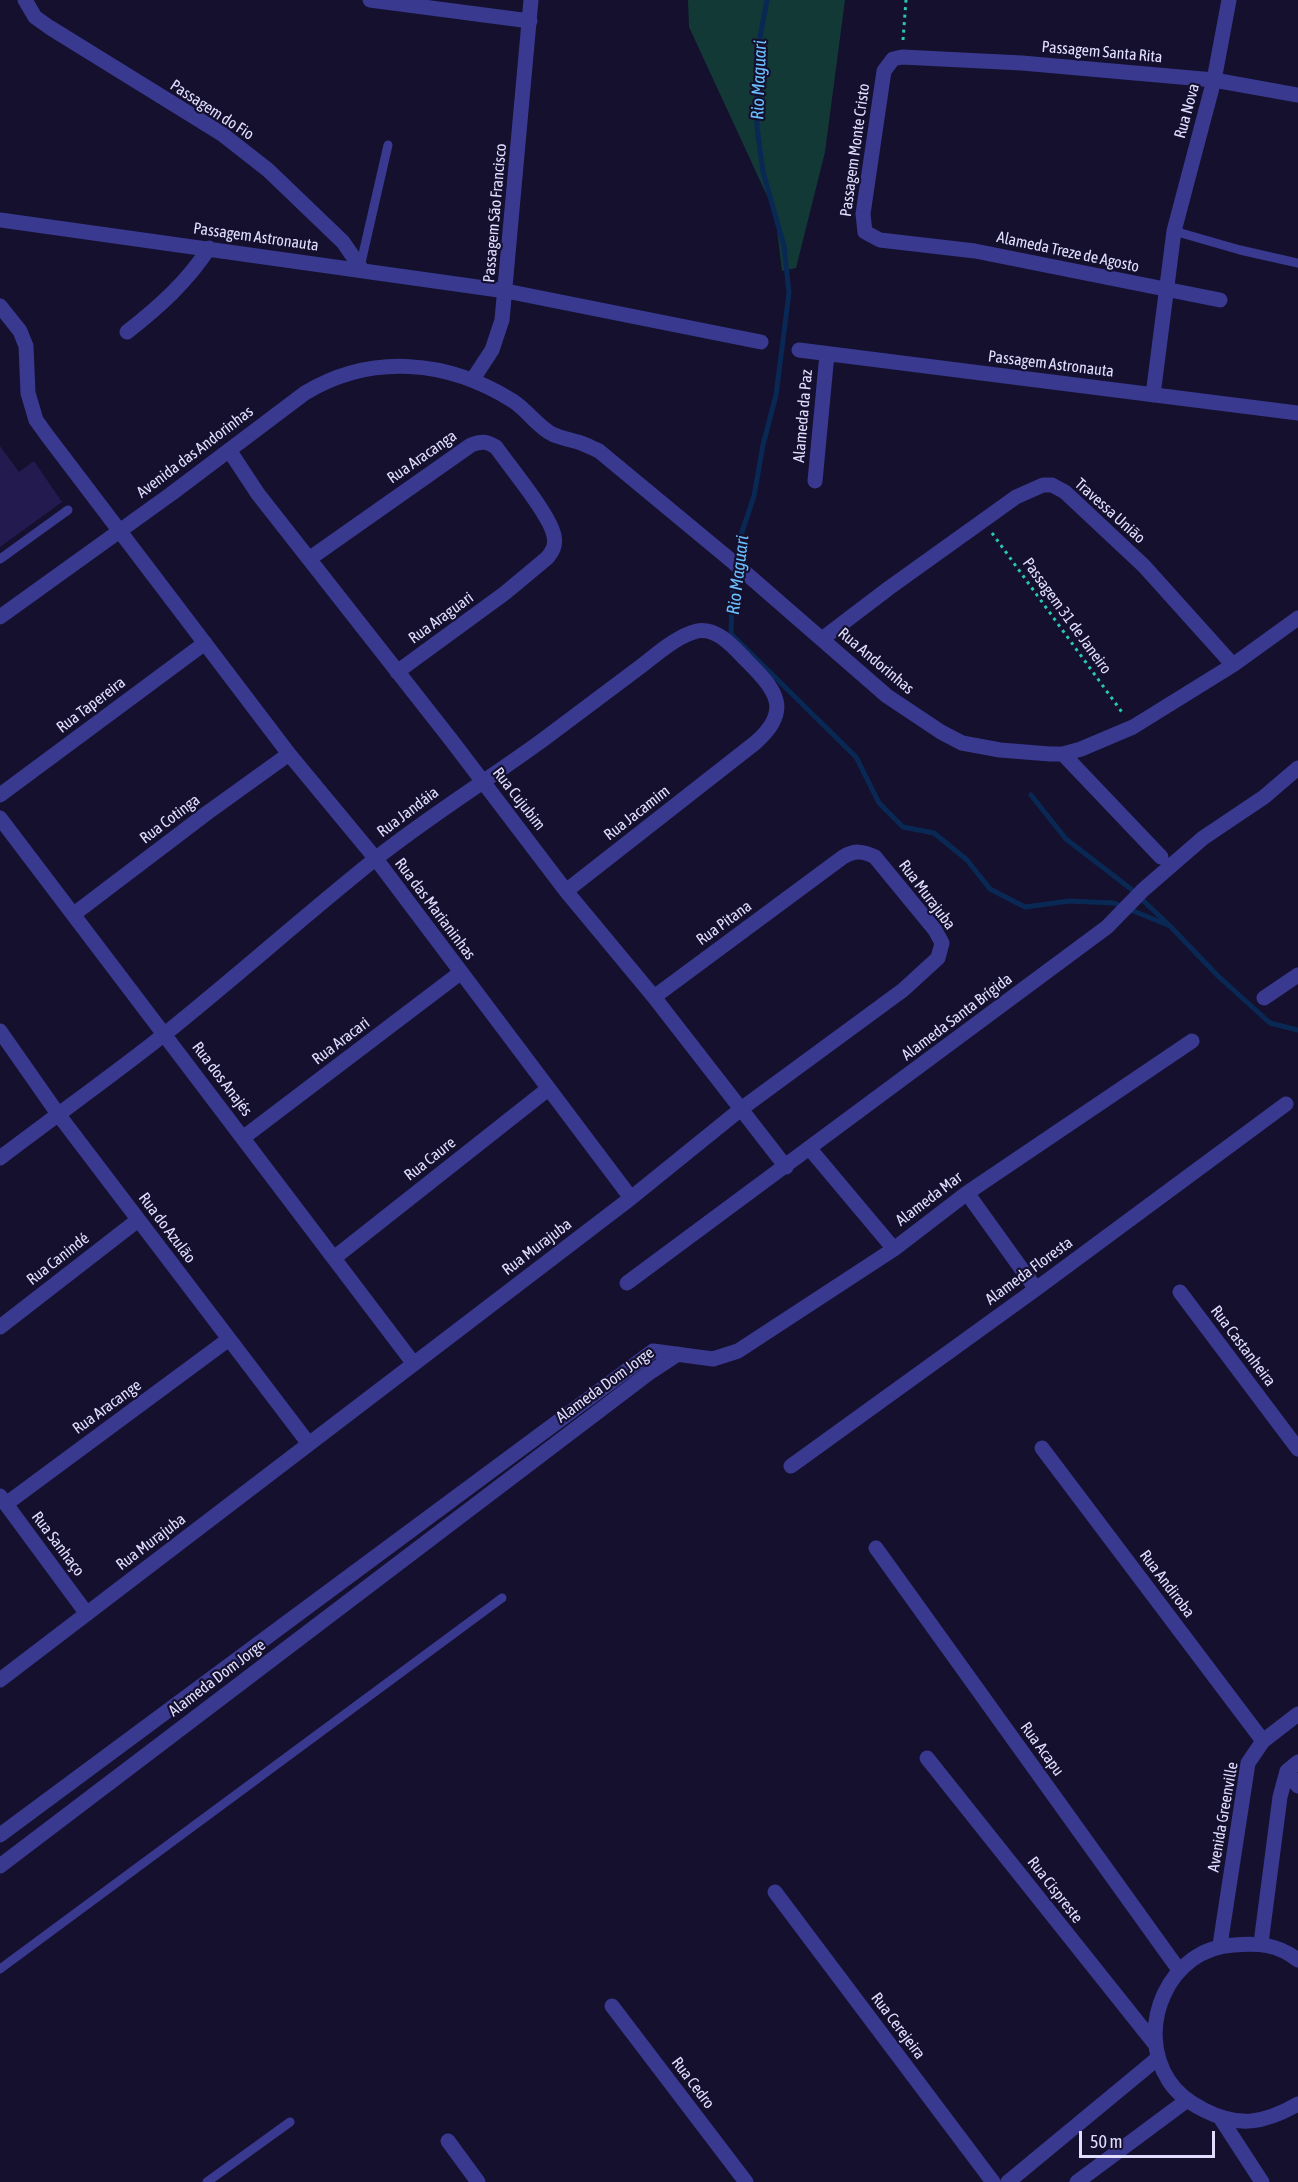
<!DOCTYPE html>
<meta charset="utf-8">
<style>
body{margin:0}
#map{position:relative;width:1298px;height:2182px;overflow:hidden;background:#14102e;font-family:"Asap Condensed",sans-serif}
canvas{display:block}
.scale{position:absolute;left:1079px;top:2131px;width:136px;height:27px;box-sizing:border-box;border:3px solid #e0ddff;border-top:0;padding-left:8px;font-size:18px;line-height:21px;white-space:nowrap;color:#e0ddff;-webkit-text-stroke:4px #14102e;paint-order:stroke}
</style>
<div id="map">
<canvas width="1298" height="2182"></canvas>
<div class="scale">50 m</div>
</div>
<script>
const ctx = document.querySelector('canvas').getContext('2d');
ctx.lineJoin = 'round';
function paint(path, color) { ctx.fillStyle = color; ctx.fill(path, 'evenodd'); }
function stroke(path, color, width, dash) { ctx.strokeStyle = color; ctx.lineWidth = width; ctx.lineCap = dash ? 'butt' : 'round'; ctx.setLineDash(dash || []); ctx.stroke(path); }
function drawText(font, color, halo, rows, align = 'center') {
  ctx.font = font + ' "Asap Condensed",sans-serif'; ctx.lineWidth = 4.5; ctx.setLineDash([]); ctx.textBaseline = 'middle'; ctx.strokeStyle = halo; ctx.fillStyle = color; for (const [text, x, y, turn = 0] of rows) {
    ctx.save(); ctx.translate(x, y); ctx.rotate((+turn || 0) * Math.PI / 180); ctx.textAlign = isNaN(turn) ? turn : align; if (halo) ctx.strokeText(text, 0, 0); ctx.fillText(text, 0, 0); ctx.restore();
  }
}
paint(new Path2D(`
 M688,0H845L825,152L796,268L782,271L775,213L689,27Z`), '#133936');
stroke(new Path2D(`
 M767,0L757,54V127L763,172L784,246L789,293L776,395L763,445L754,496L742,532L732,596L731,634L856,757L879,803L903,827L934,833L967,860L990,889L1025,907L1069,901L1114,903L1170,926
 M1031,795L1066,839L1131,889L1170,926L1218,976L1270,1023L1298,1030`), '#0a2854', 5);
paint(new Path2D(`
 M0,446L19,472L34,461L62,502L0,547Z`), '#231b50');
stroke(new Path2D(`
 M903,40L906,0
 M992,533L1124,715`), '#29c7b6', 3, [3, 4.5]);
stroke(new Path2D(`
 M1174,231L1240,250L1298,263
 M360,267L388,145
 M0,559L68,510
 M0,1969L502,1598
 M207,2182L290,2122`), '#393990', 9);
stroke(new Path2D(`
 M25,0L35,17L49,27L222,134L268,170L343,242L363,271
 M370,0L530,21
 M0,220L506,291L761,342
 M1220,300L975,251L880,240L865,232L863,214L884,71L893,59L902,57L1022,63L1214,80L1298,95
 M0,306L20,331L26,346L28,393L36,420L46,434L289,754L376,859L631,1198
 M127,332C159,307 187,282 209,248
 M799,350L1298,413
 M473,379L492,350L502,320L531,0
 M1153,395L1174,231L1214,80L1229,0
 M229,450L258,494L452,741L566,891L654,997L786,1167
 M815,481L827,354
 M309,559L471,445C482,441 486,441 496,447C509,466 551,516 554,536C556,545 553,551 547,558L505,593L397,672
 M0,617L171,494L305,393C372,353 448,360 513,401C527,410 537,426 552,434C560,438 569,439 578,442C585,444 592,448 599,451L733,562L887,696L941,732L962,743L1000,750L1050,754H1063L1081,749L1133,727L1233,665L1298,618
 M822,639L889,588L1016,497L1043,485H1052L1065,492L1144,566L1233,665
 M1063,754L1161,857
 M0,795L205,643
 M0,818L414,1364
 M74,914L207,813L289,754
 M1264,998L1298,975
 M0,1031L58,1114L309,1444
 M244,1137L460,973
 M810,1149L894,1249
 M0,1158C55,1116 112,1076 166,1033C237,976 304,916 374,860C429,816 488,780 544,739C575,716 605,693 636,670C654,657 674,637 697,631C718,627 735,649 748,662C777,691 792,711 755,743L566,891
 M967,1193L1036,1289
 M334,1258L548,1089
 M627,1283L1107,927L1143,890L1203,838L1264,797L1298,768
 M1180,1292L1298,1449
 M0,1327L138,1220
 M1042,1448L1263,1741
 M791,1466L1036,1289L1286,1104
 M0,1496L87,1614
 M6,1504L229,1339
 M876,1548L1179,1970
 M0,1680L631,1198L741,1109L903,990L938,958L942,943L935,930L875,857C863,851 855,850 843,857L654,997
 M927,1758L1155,2044
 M1287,1771L1298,1786
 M0,1835L653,1351L713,1359L738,1351L894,1249L967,1193L1192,1041
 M0,1866L649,1373L678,1354
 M775,1892L993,2182
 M1261,1943L1280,1797L1287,1771L1298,1762
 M1220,1945L1248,1763L1263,1741L1298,1714
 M1298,1960C1277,1944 1259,1943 1234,1945C1169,1948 1134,2028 1169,2081C1178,2095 1190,2103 1204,2110C1239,2128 1265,2123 1298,2104
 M612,2006L746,2182
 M1221,2119L1262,2182
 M448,2141L478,2182
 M1008,2182L1158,2058
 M1077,2182L1186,2101`), '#393990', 15);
drawText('16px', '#e0ddff', '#14102e', [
 ["Passagem Santa Rita",1102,52,5],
 ["Passagem do Fio",212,110,33],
 ["Rua Nova",1187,111,-75],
 ["Passagem Monte Cristo",855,150,-82],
 ["Passagem São Francisco",495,213,-85],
 ["Passagem Astronauta",256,237,8],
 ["Alameda Treze de Agosto",1068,252,12],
 ["Passagem Astronauta",1051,364,7],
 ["Alameda da Paz",803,416,-85],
 ["Avenida das Andorinhas",195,452,-37],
 ["Rua Aracanga",422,457,-35],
 ["Travessa União",1110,511,42],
 ["Passagem 31 de Janeiro",1067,616,54],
 ["Rua Araguari",441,618,-36],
 ["Rua Andorinhas",876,661,40],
 ["Rua Tapereira",91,705,-37],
 ["Rua Cujubim",519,799,52],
 ["Rua Jandáia",408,812,-37],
 ["Rua Jacamim",637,813,-38],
 ["Rua Cotinga",170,819,-37],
 ["Rua Murajuba",927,895,53],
 ["Rua das Marianinhas",435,909,53],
 ["Rua Pitana",724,923,-36],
 ["Alameda Santa Brígida",957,1017,-37],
 ["Rua Aracari",341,1041,-37],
 ["Rua dos Anajés",222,1079,53],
 ["Rua Caure",430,1159,-38],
 ["Alameda Mar",929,1199,-37],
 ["Rua do Azulão",167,1228,53],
 ["Rua Murajuba",537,1247,-37],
 ["Rua Canindé",58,1259,-38],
 ["Alameda Floresta",1029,1271,-36],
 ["Rua Castanheira",1243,1346,53],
 ["Alameda Dom Jorge",605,1385,-36],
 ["Rua Aracange",107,1407,-36],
 ["Rua Murajuba",151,1542,-37],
 ["Rua Sanhaço",58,1544,53],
 ["Rua Andiroba",1167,1584,53],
 ["Alameda Dom Jorge",217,1678,-37],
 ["Rua Acapu",1042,1749,54],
 ["Avenida Greenville",1223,1817,-80],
 ["Rua Cispreste",1055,1890,52],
 ["Rua Cerejeira",898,2026,53],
 ["Rua Cedro",693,2083,53]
]);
drawText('italic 18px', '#6bc1ff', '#14102e', [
 ["Rio Maguari",759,80,-88],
 ["Rio Maguari",738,575,-83]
]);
</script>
